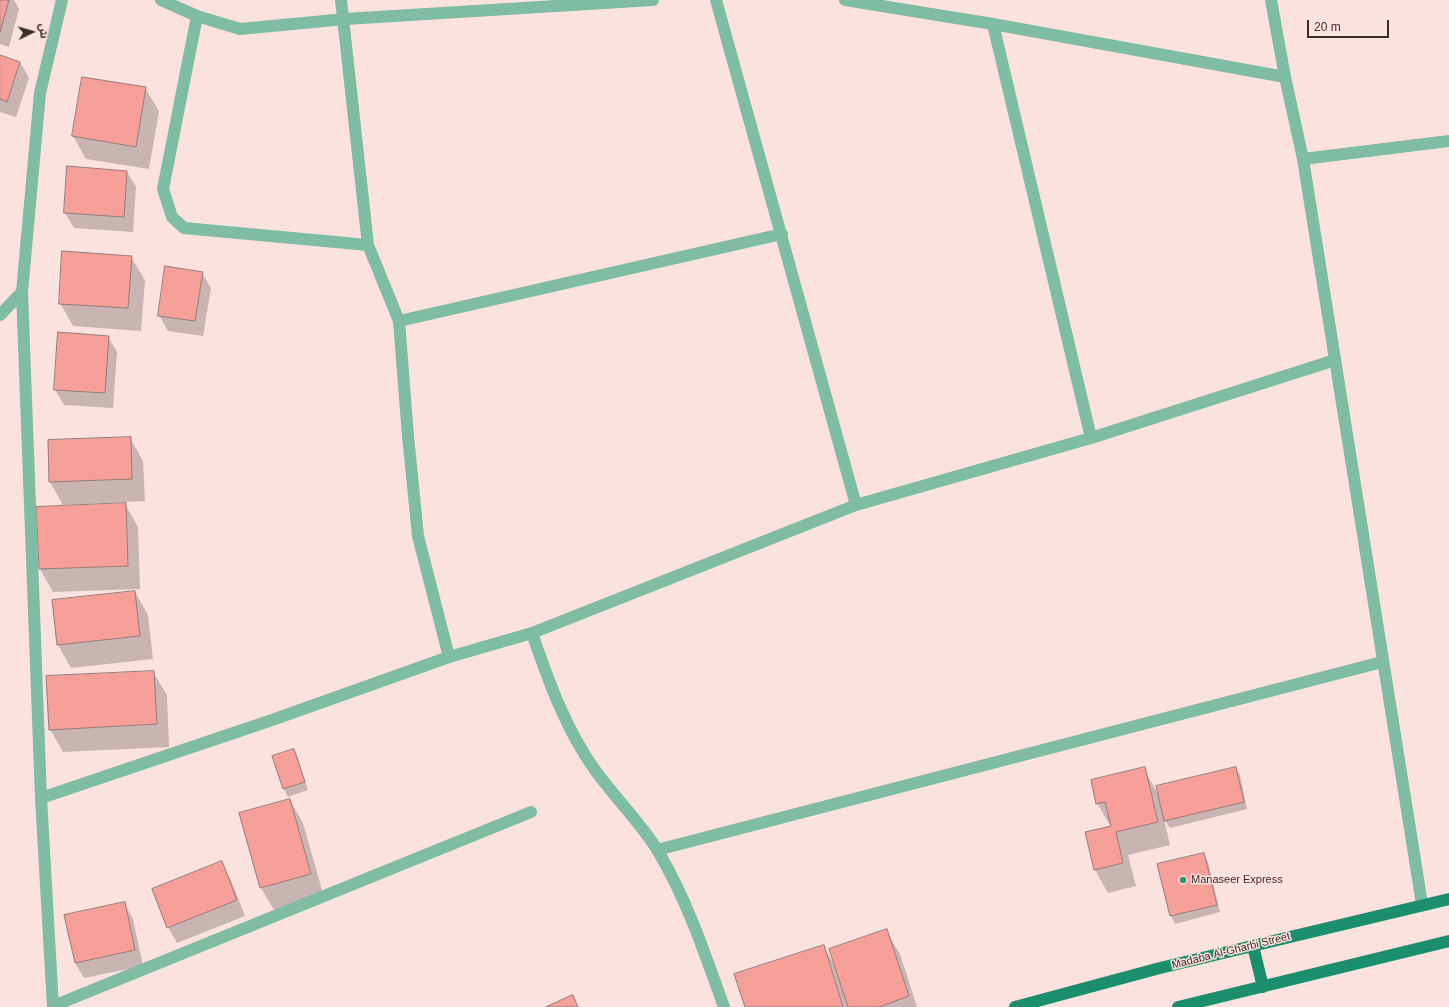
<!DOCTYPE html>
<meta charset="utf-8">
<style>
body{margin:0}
#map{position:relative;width:1449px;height:1007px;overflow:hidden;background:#fbe2df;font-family:Helvetica,"Noto Sans Arabic",sans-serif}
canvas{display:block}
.north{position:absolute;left:12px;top:12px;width:40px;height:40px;-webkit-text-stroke:3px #fbe2df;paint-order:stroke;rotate:85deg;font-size:11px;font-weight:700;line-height:16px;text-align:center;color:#3a2e2d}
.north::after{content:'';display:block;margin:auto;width:14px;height:18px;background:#3a2e2d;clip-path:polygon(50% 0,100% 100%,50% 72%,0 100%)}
.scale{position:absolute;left:1307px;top:20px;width:82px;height:18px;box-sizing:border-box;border:2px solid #3a2e2d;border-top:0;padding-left:5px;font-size:12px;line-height:14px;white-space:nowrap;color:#3a2e2d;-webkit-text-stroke:3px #fbe2df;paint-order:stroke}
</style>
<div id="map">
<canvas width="1449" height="1007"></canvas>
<div class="north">ش</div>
<div class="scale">20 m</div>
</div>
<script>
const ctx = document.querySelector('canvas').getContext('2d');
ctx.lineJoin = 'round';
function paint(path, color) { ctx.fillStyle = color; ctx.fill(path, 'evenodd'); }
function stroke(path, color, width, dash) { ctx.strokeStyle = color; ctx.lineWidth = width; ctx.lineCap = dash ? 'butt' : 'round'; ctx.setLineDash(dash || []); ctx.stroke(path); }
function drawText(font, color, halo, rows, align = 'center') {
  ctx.font = font + ' Helvetica,sans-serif'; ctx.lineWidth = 3; ctx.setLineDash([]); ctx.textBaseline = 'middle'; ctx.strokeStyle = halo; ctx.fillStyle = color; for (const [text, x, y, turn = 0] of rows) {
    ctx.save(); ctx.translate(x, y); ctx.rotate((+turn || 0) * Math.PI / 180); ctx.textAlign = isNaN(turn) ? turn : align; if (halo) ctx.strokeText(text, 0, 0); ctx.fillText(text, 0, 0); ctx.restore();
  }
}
paint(new Path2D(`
 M0,0H14L19,9L9,47L0,44Z
 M0,56L20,62L29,78L16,117L0,112Z
 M145,88L159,111L149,169L86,159L73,136Z
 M127,172L136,187L133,232L74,228L65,213Z
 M131,257L145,280L141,331L73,326L60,303Z
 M202,273L211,288L203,336L168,331L159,315Z
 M108,337L117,352L113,408L64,405L55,390Z
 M130,438L143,461L145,501L63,505L50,482Z
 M125,504L138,527L140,589L53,592L40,569L38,508Z
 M135,592L148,615L153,659L71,668L58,645Z
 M153,672L167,695L169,747L63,752L50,729Z
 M294,750L298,758L308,790L288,797L284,789L274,757Z
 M1235,768L1240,775L1247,809L1170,828L1164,819L1170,845L1128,855L1136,886L1108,893L1095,870L1086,833L1111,827L1097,803L1144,769L1158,794Z
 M290,800L303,823L324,897L274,910L261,888Z
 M1203,854L1208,862L1220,912L1175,924L1171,916L1158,865Z
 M221,863L230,878L245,916L177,943L168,927Z
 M124,903L133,919L143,966L84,978L75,963Z
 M886,931L900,954L917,1007H746L824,947L833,962Z`), '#0003');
const building = new Path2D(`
 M0,0H9L0,32Z
 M0,55L20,62L7,102L0,99Z
 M82,77L146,87L136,147L72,136Z
 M67,166L127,171L124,217L64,213Z
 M62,251L132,256L128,308L59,304Z
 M165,266L203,272L195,321L158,316Z
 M58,332L109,336L105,393L54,390Z
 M131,437L132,479L49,482L48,440Z
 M126,503L128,566L39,569L36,507Z
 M135,591L140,636L57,645L52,600Z
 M154,671L157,724L49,730L46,676Z
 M294,749L305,782L283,789L272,756Z
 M1145,767L1158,822L1116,832L1123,863L1094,870L1085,832L1111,826L1105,802L1096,804L1091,780Z
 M1236,767L1244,802L1164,821L1156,786Z
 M290,799L311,874L260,888L239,813Z
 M1204,853L1217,905L1170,916L1157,864Z
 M222,861L237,900L167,928L152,889Z
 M125,902L135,950L75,963L64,915Z
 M887,929L909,996L879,1007H848L829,949Z
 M824,945L843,1007H745L734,974Z
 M573,995L578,1007H546Z`);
paint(building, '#f59f98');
stroke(building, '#967a77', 1);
stroke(new Path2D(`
 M161,0L197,16L240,29L345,19L653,0
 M341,0L368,245
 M716,0L856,505
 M845,0L993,24L1285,77
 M1271,0L1285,77L1303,159L1422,904
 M993,24L1091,438
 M1303,159L1449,141
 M0,315L22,292
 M399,321L782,234
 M532,633C548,680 566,730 595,770C615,798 640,822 658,851C687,900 705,954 724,1007
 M449,657L532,633L856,505L1091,438L1335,360
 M41,798L272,720L449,657L418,536L408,436L399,321L368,245L184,228L172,217L163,189L197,16
 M657,850L1382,662
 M53,1006L531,812
 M53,1007L41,798L22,292L40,93L62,0`), '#7ebca3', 12);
stroke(new Path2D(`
 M1253,946L1263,987
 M1015,1007L1160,968L1449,899
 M1178,1007L1449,941`), '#1b8f6d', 12);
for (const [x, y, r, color] of [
 [1183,880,4,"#2b9473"]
]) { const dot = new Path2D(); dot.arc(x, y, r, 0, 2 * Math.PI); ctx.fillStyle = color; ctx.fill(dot); stroke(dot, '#fbe2df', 1.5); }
drawText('11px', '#3a2e2d', '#fbe2df', [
 ["Manaseer Express",1191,880]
], 'left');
drawText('11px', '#3a2e2d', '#fbe2df', [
 ["Madaba Al-Gharbi Street",1231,951,-14]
]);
</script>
